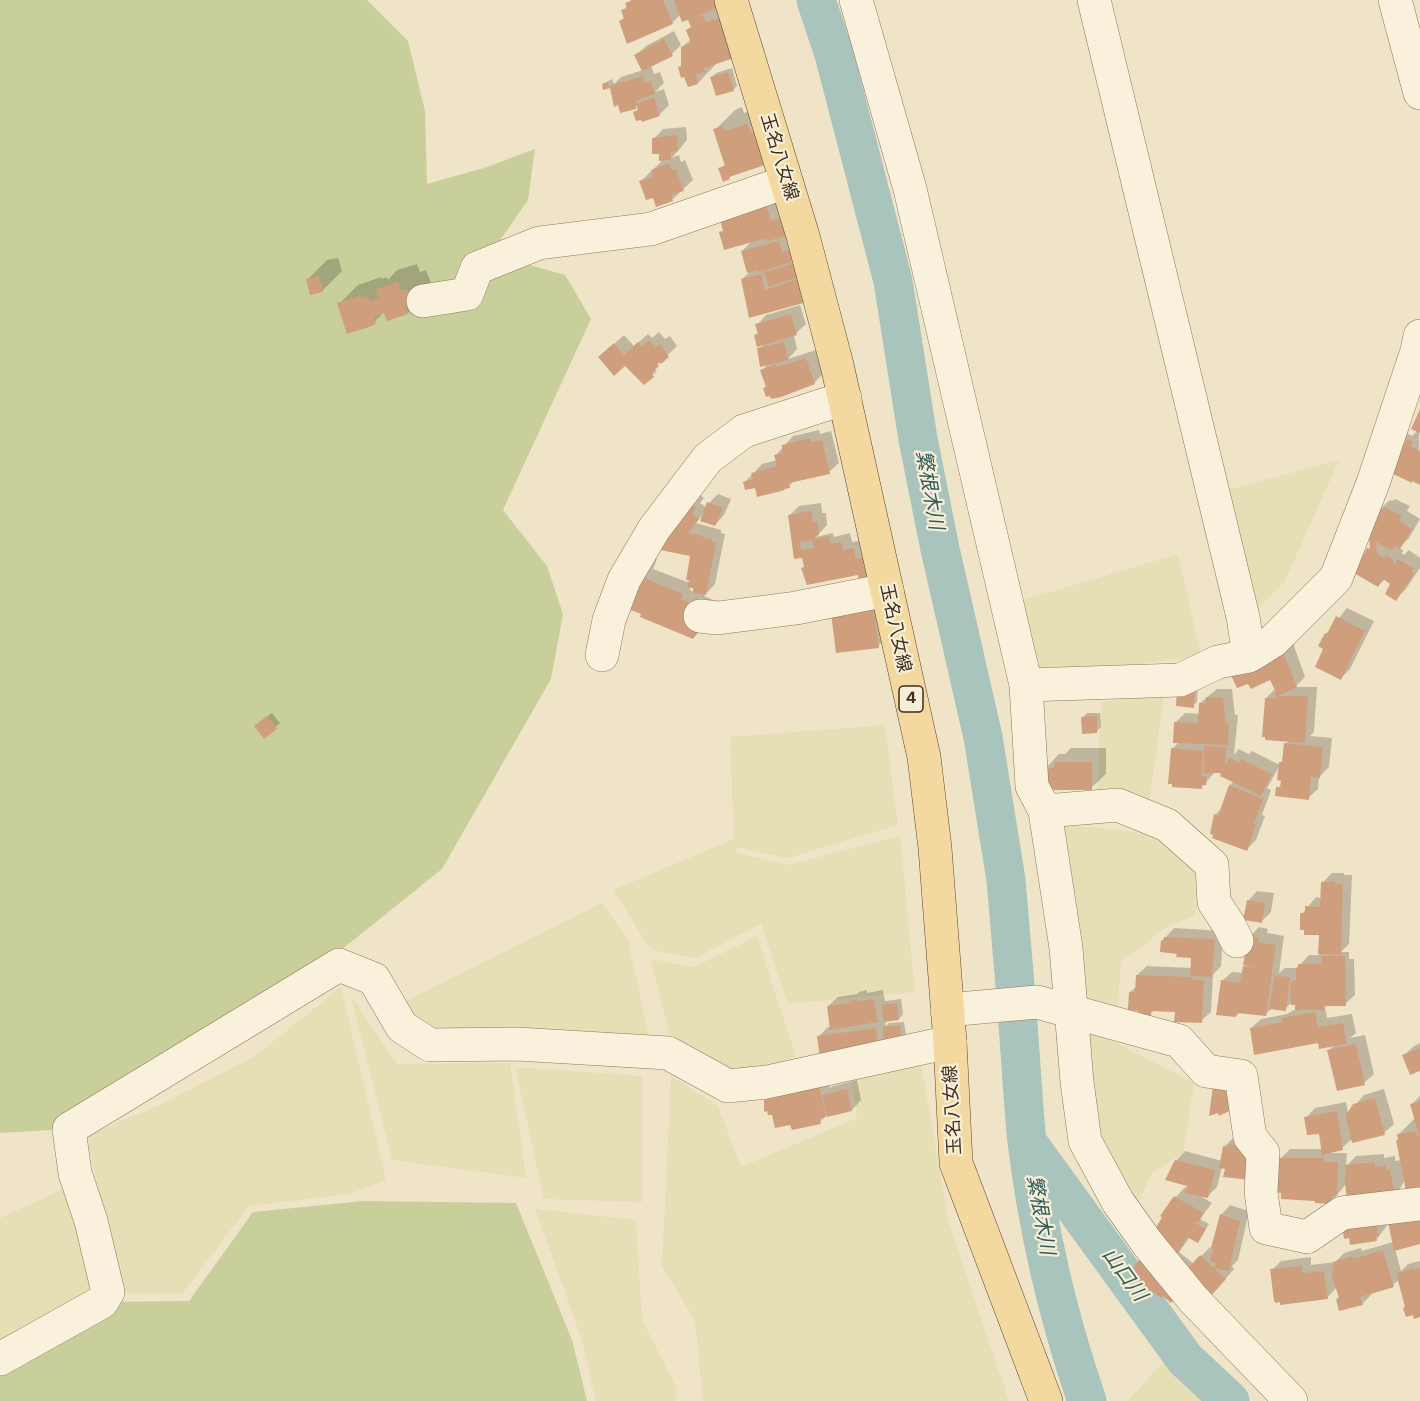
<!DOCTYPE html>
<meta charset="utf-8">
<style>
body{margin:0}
canvas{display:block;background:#f0e4c8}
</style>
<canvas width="1420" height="1401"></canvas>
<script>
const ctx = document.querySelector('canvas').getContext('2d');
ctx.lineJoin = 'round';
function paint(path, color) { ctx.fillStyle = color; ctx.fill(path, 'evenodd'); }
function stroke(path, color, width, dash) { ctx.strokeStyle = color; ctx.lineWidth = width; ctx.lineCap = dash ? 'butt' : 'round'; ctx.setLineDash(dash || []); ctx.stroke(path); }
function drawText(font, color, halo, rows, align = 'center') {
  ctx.font = font + ' Bitter,"Noto Sans JP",serif'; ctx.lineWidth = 4.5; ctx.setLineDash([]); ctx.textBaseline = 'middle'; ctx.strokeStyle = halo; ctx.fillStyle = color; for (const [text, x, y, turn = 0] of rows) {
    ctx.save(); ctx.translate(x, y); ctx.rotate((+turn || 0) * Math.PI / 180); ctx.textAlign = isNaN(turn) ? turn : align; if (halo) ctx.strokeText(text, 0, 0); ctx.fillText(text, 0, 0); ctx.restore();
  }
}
paint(new Path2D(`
 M1339,460L1285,581L1258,609L1253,616L1220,492Z
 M1178,554L1201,656L1024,679L1020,601Z
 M1164,693L1149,805L1113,792L1097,790L1101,702Z
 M885,725L898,825L788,858L736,847L737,853L788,865L900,836L915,992L788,1004L761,924L695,958L651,950L613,890L734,839L730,737Z
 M1058,824L1164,835L1200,863L1204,888L1194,916L1167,927L1121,962L1117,1013L1079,1008Z
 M602,903L628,940L650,1043L442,1038L400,1004Z
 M757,936L798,1063L715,1079L672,1045L651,959L694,967Z
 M341,987L386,1180L349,1194L249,1206L182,1294H118L87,1135L160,1105L254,1057Z
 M350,994L397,1064L510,1063L526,1178L392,1160Z
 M1081,1025L1194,1083L1183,1153L1151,1174L1137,1207L1096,1144Z
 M920,1057L948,1220L1009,1401H703L695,1320L662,1266L671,1076L718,1106L741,1167L857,1118L852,1078Z
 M515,1067L642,1076V1202L544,1199Z
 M68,1187L95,1294L0,1346V1218Z
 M535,1209L636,1220L642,1320L677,1389L675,1401H596L582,1340Z
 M1167,1358L1217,1401H1128Z`), '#e6deb5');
paint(new Path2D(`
 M0,0H367L408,41L425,111L427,184L487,167L535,149L528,200L501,239L529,265L565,275L591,319L503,510L547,566L563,614L551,679L442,869L270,1007L69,1129L0,1133Z
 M364,1201L516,1203L572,1340L587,1401H0V1360L102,1302L189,1301L253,1212Z`), '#c9cf9b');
paint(new Path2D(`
 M631,0H738L717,63L698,83L683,65L682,47L691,39L692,26L690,21L695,15L681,14L672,23L620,21L625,17L623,11Z
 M674,31L681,45L672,54L651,65L654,74L660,72L664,83L655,92L664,89L669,105L659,115L635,112L639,108L638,105L635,107L619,103L615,105L611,85L609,87L603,84L612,79L614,84L621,77L643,70L636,55L646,46Z
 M732,68L737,86L733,90L712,77L716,73Z
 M767,106L770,115L729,178L720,169L726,163L715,130L735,110L742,107L744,113Z
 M686,127L687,140L672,158L679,155L681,162L685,160L693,180L673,199L657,205L654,196L641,181L664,159L654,139L663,129Z
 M775,194L806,301L750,316L742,279L749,273L742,251L753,240L721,233Z
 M338,258L342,271L322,291L307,280L327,260Z
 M417,264L420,272L426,270L431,283L425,289L427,293L408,313L385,311L375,321L339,304L358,285L381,277V279L387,277L388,280L397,270Z
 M800,305L806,324L794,335L797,349L788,359L816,350L823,374L814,383L767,386L762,370L769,363L759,349L765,343L755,335L759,332L757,325L766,315Z
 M659,332L665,339L670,336L677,346L654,368L657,371L644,383L610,348L624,335L634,346L648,334L652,338Z
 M1420,412L1419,438L1420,483L1385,468L1405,432L1412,436L1418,430Z
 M819,430L820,434L831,431L839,463L829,472L794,481L789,486H756L745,482L762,464L777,460L776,455L793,436Z
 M694,490L704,498L700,503L707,508L709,503L718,494L731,499L724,515L715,525L704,513L696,523L721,530V533L725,534L715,584L704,596L716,601L703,628L693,638L627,607L652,557L657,559L653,569L690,583L692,555L662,549ZM691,586L695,587L694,592L690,590Z
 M1395,499L1410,506L1407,511L1420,519L1409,538L1399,548L1403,550L1402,553L1404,555L1409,550L1420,558V568L1405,590L1395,599L1392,583L1385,579L1378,586L1354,568L1371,546L1380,509L1390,500L1392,501Z
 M821,503L822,513H826L827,525L816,537L833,533L834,537L850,533L852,542L863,540L875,570L866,579L859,573L805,566L790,515L799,506Z
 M861,589L893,632L878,646Z
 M1347,608L1374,621L1350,669L1341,678L1325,648L1326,634Z
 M1293,643L1305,677L1295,687H1317L1314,732L1310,736L1332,738L1329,767L1319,777L1318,789L1308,798L1278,788L1282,784L1280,765L1267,788L1271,790L1262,815L1265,816L1256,840L1247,849L1215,815L1222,808L1230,785L1234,781L1223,772H1215L1201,788L1172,749L1179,742L1176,722L1185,713L1200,714V703L1217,689H1232L1235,715H1238L1234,755L1239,749L1249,754L1252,751L1280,765L1284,759L1286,744L1289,740L1266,698L1275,689L1271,678L1251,687Z
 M1198,685L1197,702L1193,706L1177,705Z
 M272,713L280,723L264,737L260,722Z
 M1087,713H1100L1101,727L1096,732L1083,717Z
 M1071,748H1106V774L1091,788L1045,769L1059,754H1065Z
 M1332,873H1344V875H1352L1349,944L1341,952H1349V959H1354L1355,995L1345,1004H1327L1325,1007L1327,1018L1352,1014L1356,1033L1350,1038L1365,1035L1374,1074L1364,1083L1329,1050L1335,1045L1251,1028L1261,1019L1287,1014L1296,1009V1003H1291L1285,1009L1272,1008L1265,1015L1240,1012L1236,1016L1222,981L1232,972L1243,973L1244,966L1247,964L1249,937L1259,927L1268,929L1267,933L1284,936L1279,973L1285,968H1297L1309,955H1319L1320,934L1302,914L1316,897L1321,898L1322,883Z
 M1257,891L1274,893L1271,912L1262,921L1248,901Z
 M1174,928L1223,931L1221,966L1213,975L1211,1012L1201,1021L1176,1011L1155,1010L1150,1014L1130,992L1137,986V975L1147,966L1192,968V956L1178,953L1162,941Z
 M867,990V993L883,990L885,1001L901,999L903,1014L899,1019L885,1021L886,1026L889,1023L904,1022L906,1035L885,1042L818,1037L828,1027H831L828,1006L838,997L857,994L859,992Z
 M1420,1043V1069L1404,1055L1414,1046Z
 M827,1073L830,1088L833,1086L857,1080L861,1100L852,1110L827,1115L820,1122L791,1123L773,1113L766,1100L769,1097Z
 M1384,1089L1394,1124L1384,1133L1353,1138L1342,1148L1329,1153H1347L1346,1166L1356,1156L1384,1154V1158L1395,1156V1161L1401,1160L1399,1134L1415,1118L1411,1105L1420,1096V1192L1405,1179L1400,1189L1390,1199L1346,1184L1331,1202L1280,1159L1290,1149H1322L1320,1132L1306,1118L1315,1108L1346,1102L1348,1113L1364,1095Z
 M1234,1137L1257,1138L1226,1167H1222L1217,1187L1207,1197L1199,1195L1212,1203L1200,1219L1209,1224L1198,1241L1190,1237L1179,1252L1194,1264L1210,1247L1212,1248L1221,1215L1230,1205L1249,1211L1238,1260L1232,1266L1234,1269L1219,1286L1143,1257L1176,1197L1185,1187L1188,1189L1189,1184L1176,1161L1185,1151L1222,1161L1224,1147Z
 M1399,1213L1420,1242L1395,1249L1401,1271L1408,1264L1420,1261V1316L1400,1279L1393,1285L1371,1292V1295L1362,1304L1337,1299L1340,1296L1337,1287L1327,1298L1272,1270L1281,1261L1311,1257V1265L1335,1262L1344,1253L1361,1248L1362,1251L1393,1242L1389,1223L1376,1240L1350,1236Z`), '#0003');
stroke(new Path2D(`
 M816,0L834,54L893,281L918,439L940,549L983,737L1006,880L1015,985
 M1018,1024C1021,1063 1023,1103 1027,1142C1038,1231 1058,1317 1087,1401
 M1030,1146L1185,1359L1230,1401`), '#a9c4bc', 39);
paint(new Path2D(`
 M633,0H663L673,24L627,44L619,21L624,19L621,10L627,8L625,3Z
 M676,0H716L719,7L691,19L703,15L706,22L721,18L734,58L704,68L705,72L696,74L698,84L688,87L684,77L681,78L678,67L681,66V47L691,43L686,30L691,27L688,20L682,22L674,1Z
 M664,39L673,56L642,71L634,55Z
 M728,72L734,91L716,96L710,77Z
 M643,76L644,83L651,81L655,94L636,101V109L620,113L618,105L614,107L610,88L603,90L602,84L608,82L609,86Z
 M654,97L660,116L642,122L641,120L636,121L633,112L638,110L636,104Z
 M747,124L751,133L755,132L765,165L729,177L730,179L723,182L718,168L725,166L713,129L723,126L725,131Z
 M677,135L678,151L671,152V160L659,161V154H652V138Z
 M669,163L672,170L676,169L684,191L671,195L673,201L656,207L653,198L646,200L639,181L653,176L651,170Z
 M766,203L771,221L763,224L781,218L786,236L768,241L767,238L724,250L719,232L723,231L718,210Z
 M779,241L782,252L791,249L795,261L759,272L758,270L747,273L741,251Z
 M795,263L799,277L769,287L764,272Z
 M761,274L765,290L800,278L807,302L749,318L741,279Z
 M319,276L323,292L310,295L306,279Z
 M398,282L401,291L407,289L412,304L406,306L408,314L387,321L384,313L374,317L376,323L372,326L347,334L337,303L361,295L362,298L368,296L370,301L379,298L376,289Z
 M791,314L797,335L757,347L754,335L758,334L755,324Z
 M649,340L655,348L660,344L669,357L661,364L659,362L657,364L659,366L651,373L654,377L644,385L625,366L614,376L598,357L614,343L624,355L638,342L642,346Z
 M784,342L788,360L760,367L757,348Z
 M806,358L815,384L781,397L771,399L770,396L766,397L763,388L766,387L760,370L776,364L777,367Z
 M1420,409V433L1411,429Z
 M810,438L811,442L822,440L830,474L789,483L790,488L784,489L785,490L757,497L755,488L745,490L743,482L753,479L751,473L777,466L774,455L782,453V445Z
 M1407,439L1413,442L1411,447L1420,451V485L1412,481V483L1383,469L1394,441L1404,445Z
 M683,498L696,508L692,513L699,519L688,533L703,536V538L712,539V542L716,543L706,595L693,593V588L687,587L689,580H686L690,556L660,550Z
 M707,502L723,508L715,526L700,521Z
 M1384,507L1402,516L1399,521L1412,529L1400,549L1395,546L1392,551L1376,542L1377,554L1384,558L1386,555L1394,560L1393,563L1395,564L1398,559L1414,569L1412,572L1414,574L1396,601L1385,594L1390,584L1383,579L1378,587L1354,573L1367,548L1370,549L1369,537L1379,509L1382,510Z
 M811,511L813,522L817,521L819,535L815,536V539L829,536L831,544L841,542L843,550L854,548L856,559L862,558L867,580L859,582L858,575L807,585L801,568L804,567L802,558L794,559L788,515ZM812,540L814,548L801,550L800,542Z
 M640,576L683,594L681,599L708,610L706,621L693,639L640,617L641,614L625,608Z
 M872,595L879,648L836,653L830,605Z
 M1336,616L1365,631L1341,680L1315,667L1323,649L1318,646L1325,633L1327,634Z
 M1283,652L1297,687L1278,696H1308L1305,743L1265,740V737H1262L1265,698H1277L1275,693L1283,689L1276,692L1270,680L1251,689L1248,684L1237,688L1230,673Z
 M1177,688L1195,689L1194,708L1176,706Z
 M1206,697L1223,698L1226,724H1229L1228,745L1173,743L1174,722L1198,723L1199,703H1206Z
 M267,716L277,729L264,739L254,726Z
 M1097,716V733L1082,734L1081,717Z
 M1284,743L1323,747L1320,778L1311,777L1309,800L1275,796L1276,787H1280L1281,781L1277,780L1279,762H1282Z
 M1204,746L1226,747L1225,766L1229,758L1240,763L1241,759L1272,774L1261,796L1220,776L1221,773H1204Z
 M1171,748L1203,751L1202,776L1207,777L1206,785H1202V789L1172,787V784H1168Z
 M1055,762H1092V790H1039L1043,768H1054Z
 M1229,785L1263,799L1254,824L1256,825L1247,851L1212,838L1213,835L1210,834L1214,814L1218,816Z
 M1335,881V884H1343L1341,955L1318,954L1319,935H1304V930H1300V913H1305V906L1320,907L1321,882Z
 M1247,900L1265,903L1262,923L1243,920Z
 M1248,936L1259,938L1258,942L1276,945L1266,1016L1237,1013L1236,1017L1216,1015L1221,980L1240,983L1243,966L1263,968L1243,965Z
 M1164,937L1213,939L1215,941L1212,977L1190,976L1191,958L1176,957L1177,954L1160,952L1161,940L1163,941Z
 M1321,956H1345L1346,1006H1324V1010H1295V1005H1291L1290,982L1296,980V968L1298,967V964H1321Z
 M1136,975L1192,977V980H1204L1202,1023L1174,1022L1175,1012L1151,1011V1016L1138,1015V1011L1128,1010L1129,992H1135Z
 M1280,976L1290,977L1286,1011L1269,1009L1274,977Z
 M858,999V1001L874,999L878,1022L830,1030L827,1006L849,1003L848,1001Z
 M897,1003L899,1020L884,1022L881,1005Z
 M1315,1012L1318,1027L1343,1023L1347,1044L1319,1049L1318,1043L1254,1055L1250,1028L1282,1022L1281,1018Z
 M900,1025L902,1041L884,1043L883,1027Z
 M876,1028L879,1050L820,1059L817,1036Z
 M1356,1044L1365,1085L1337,1091L1327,1050Z
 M1420,1048V1071L1410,1075L1402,1055Z
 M1219,1076L1234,1109L1219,1116L1218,1113L1209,1116L1214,1078Z
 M818,1082L826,1117L819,1118L821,1124L792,1130L790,1125L775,1128L772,1115H768L767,1111L764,1112V1100L768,1099L766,1091Z
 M847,1089L852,1111L827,1117L822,1095Z
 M1375,1098L1385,1135L1352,1143L1345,1113L1348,1112L1353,1104Z
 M1420,1101V1193L1407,1196L1396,1140H1398L1397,1134L1416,1131L1417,1136L1419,1135L1410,1104Z
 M1337,1111L1343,1150L1322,1155L1319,1134L1307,1135L1304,1117Z
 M1229,1144L1248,1147L1250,1180L1223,1177L1225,1169L1219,1168L1223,1146L1229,1147Z
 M1279,1158H1324V1162H1338L1337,1196H1332L1331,1204L1315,1203V1201L1281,1199V1193L1276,1192Z
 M1175,1160L1215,1170L1208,1198L1185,1193L1187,1186L1165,1180Z
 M1375,1162V1167L1386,1165V1170L1390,1169L1395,1193L1348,1206L1344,1176H1346L1345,1165Z
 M1174,1196L1204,1213L1198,1223L1196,1221L1195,1223L1206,1229L1198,1243L1187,1237L1176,1257L1148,1242L1162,1217L1160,1216Z
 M1220,1214L1240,1221L1229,1271L1214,1268L1216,1263L1210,1261L1213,1249L1211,1248Z
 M1420,1217V1244L1394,1251L1388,1222Z
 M1376,1218L1379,1236H1376L1377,1241L1350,1245L1349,1238L1344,1239L1342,1223Z
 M1383,1250L1394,1287L1360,1297L1363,1305L1339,1311L1336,1299L1339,1298L1331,1273L1334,1272L1332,1265H1334L1333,1262L1352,1256L1353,1259Z
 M1200,1255L1226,1279L1210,1297L1184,1273Z
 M1142,1256L1175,1299L1171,1303L1163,1296L1161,1298L1154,1292L1153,1293L1129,1273Z
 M1302,1266V1273L1324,1271L1328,1299L1280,1305V1302L1276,1303L1274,1301L1270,1269Z
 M1413,1268L1414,1270L1420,1268V1317L1414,1319L1413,1315L1406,1317L1403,1308L1405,1307L1397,1277V1273Z`), '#cf9f7d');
const minor = new Path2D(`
 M856,0L910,189L1026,685L1032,786L1045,811L1066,948L1077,1082L1085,1141L1118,1202L1148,1244L1193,1299L1291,1401
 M1094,0L1243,617L1249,656
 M1395,0L1420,93
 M423,301L467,294L477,268L539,243L651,229L786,182
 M700,616L718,618L796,608L887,590
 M602,655L609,620L624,580L654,529L708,458L744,431L845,398
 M1026,685L1180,680L1218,662L1249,656L1273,641L1336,578L1373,483L1417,351L1420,336
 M1045,811L1118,805L1167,825L1212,865L1214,902L1229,925L1237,941
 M947,1010L1037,1002L1179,1041L1206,1071L1241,1076L1250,1137L1263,1153L1261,1192L1266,1228L1307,1237L1342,1213L1420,1204
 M0,1359L102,1302L108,1292L91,1221L75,1173L69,1129L339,965L374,979L402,1027L430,1045L517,1044L668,1053L728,1086L767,1082L950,1042`);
const major = new Path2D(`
 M731,0L803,236L837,365L924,757L935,848L950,1042L956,1163L1046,1401`);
stroke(minor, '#8d765c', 34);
stroke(major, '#5b4430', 34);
stroke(minor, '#faf1dc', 33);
stroke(major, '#f3d9a0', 33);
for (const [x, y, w] of [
 [911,699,24]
]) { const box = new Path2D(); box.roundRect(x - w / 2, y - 13, w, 26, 4.5); ctx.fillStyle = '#f7eed8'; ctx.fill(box); stroke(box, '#3d2e20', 1.5); }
drawText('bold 16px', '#3d2e20', null, [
 ["4",911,699]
]);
drawText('18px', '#3d2e20', '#f7eed8', [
 ["玉名八女線",779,157,73],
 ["玉名八女線",895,628,78],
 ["玉名八女線",953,1110,-93]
]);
drawText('italic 20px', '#2f5d5a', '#f7eed8', [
 ["繁根木川",929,490,80],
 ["繁根木川",1040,1215,80],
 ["山口川",1124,1275,54]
]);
</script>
